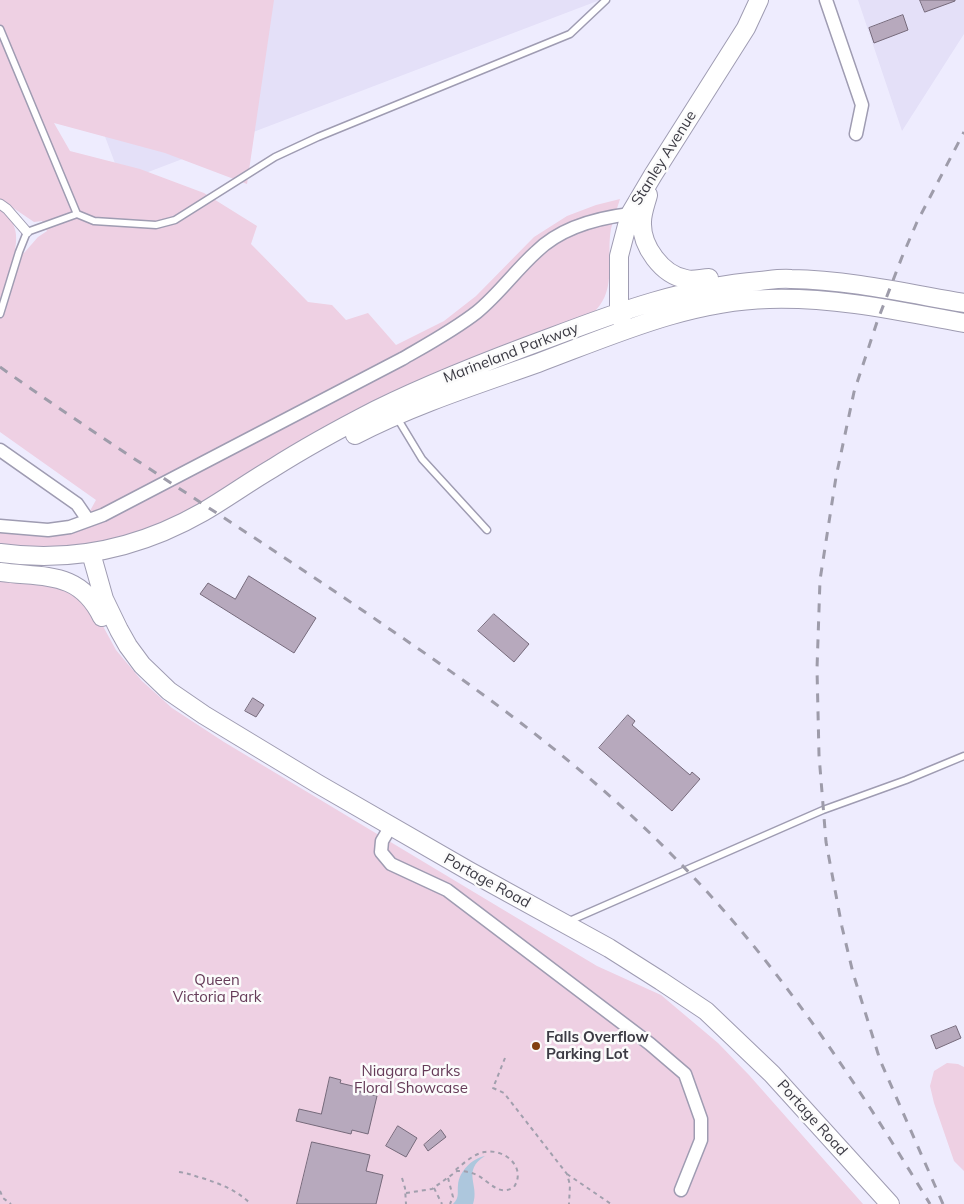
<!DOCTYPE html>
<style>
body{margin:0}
canvas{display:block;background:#eeecfe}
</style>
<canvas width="964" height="1204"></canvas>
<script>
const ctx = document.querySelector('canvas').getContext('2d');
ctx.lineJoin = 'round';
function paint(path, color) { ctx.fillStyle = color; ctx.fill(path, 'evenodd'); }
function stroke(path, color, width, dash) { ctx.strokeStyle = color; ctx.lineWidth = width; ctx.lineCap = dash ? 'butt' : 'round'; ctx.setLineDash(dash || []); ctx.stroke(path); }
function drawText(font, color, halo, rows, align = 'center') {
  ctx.font = font + ' Mulish,sans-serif'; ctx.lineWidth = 5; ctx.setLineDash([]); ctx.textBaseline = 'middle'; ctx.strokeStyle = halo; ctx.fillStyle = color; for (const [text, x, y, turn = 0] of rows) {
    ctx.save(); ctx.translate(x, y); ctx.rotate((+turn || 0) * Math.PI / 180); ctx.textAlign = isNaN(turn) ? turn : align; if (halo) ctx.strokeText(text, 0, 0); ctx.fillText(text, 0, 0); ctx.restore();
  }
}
paint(new Path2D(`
 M54,0H600L122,182Z
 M858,0H964V34L902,131Z`), '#e4e0f8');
paint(new Path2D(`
 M0,0H274L247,184L165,153L54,123L70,151L140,169L204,193L257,226L251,244L308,302L332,305L346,320L368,313L396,345L444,321L476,296L534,237L567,216L596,205L620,199C617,209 613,219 611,229C606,256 617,288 596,310C584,322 566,326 551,331L163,526L76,550L0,547V528L81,527L96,500L0,432V210C16,222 18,232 15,251L24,253L38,237L47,231L42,221L34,222L0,199Z
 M0,576L53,581L92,606L116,650L142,681L172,708L224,742L597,966L661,995L718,1043L749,1075L863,1204H0Z
 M947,1063L958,1064L964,1067V1171L954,1161L934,1103L930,1086L934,1071Z`), '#eed0e3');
paint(new Path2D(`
 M485,1156C461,1171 480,1185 473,1204H453C460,1197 457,1193 458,1185C459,1171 473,1158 485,1156Z`), '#adc7dd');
const building = new Path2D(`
 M920,0H955V1L925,12Z
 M903,15L908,30L874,43L869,28Z
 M249,576L316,618L294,653L200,594L208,583L235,599Z
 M494,614L529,644L514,662L478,631Z
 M253,698L264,705L256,717L245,711Z
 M628,715L635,721L632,725L690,775L692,772L700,779L672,811L599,748Z
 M956,1026L961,1038L936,1049L931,1036Z
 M330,1077L341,1080L340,1083L361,1088L360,1092L377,1096L368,1134L352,1130L351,1134L296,1121L299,1109L321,1114Z
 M398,1126L417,1138L406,1157L386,1146Z
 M441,1130L446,1137L428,1151L424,1145Z
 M312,1142L370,1155L366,1171L383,1175L376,1204H297Z`);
paint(building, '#b7a9bd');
stroke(building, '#766a7b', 1);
const service = new Path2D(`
 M0,29L77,214
 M0,314L19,252L27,232L77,214L94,221L156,225L175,220L275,157L318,137L570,34L606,0
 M396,416L422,459L487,530
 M567,922L823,810L906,780L964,756`);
const pedestrian = new Path2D(`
 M0,204L7,209L27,232`);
const minor = new Path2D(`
 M826,0L862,105L856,134
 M0,450L77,504L88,520
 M0,526L48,530L70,527L103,515L402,359C428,344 454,330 477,312C499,294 515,271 536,252C560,228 597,218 630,214
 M391,826L382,841L381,852L391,864L447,890L650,1044L685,1074L701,1119V1140L681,1190`);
const secondary = new Path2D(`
 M648,195C646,203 642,213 642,222C641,246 662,275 686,279C693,281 702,278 709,278
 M622,321L619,312V256L630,214L653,175L746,28L759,0
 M355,435C413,405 476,385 538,363C613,335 688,301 769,299C835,297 899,311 964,323
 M0,553C72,563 140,548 203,512C227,498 249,482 273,468C306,447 341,428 376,410C433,382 492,359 552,337C620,311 687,287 760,281C770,280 781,278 791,279C849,280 906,293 964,303
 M91,553L104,599L119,630L128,646L142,665L169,691L204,715L318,784L469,871L609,948L661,981L706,1011L772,1074L890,1204
 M0,572C44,578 79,570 102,617`);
stroke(service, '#9f9cb2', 9);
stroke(pedestrian, '#9f9cb2', 11);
stroke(minor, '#9f9cb2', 15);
stroke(secondary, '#9f9cb2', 20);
stroke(new Path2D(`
 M505,1058L493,1088L504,1093L567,1174L570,1185L569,1204
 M179,1172C188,1173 194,1176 202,1178C221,1184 236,1190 251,1204
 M567,1174L611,1204
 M402,1178L405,1188L406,1204
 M448,1178L453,1197L450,1204
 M434,1188L442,1204
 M0,1191L3,1198L11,1204
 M406,1193L432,1189L457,1171C464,1171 471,1172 477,1175C490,1182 499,1197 514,1187C527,1167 504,1148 484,1152C472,1155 463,1164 454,1171`), '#a19fad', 2, [4, 4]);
stroke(service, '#fff', 6);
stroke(pedestrian, '#fff', 9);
stroke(minor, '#fff', 12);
stroke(secondary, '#fff', 18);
stroke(new Path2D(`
 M0,367C128,458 262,540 391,630C491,698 589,770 674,857C776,960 855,1080 930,1204
 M943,1204L880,1060L853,973L842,927L826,842L819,755L817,669L820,580L836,477L854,392L877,322L902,257L917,222L964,132`), '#9e9caa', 3, [9, 9]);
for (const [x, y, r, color] of [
 [536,1046,5,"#83400f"]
]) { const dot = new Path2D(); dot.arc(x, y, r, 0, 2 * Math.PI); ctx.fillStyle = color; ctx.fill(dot); stroke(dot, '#fbfbfb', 2); }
drawText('15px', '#3c3b44', '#fbfbfb', [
 ["Stanley Avenue",664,158,-58],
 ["Marineland Parkway",511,353,-21],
 ["Portage Road",487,881,29],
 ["Portage Road",812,1118,48]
]);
drawText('15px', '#653b58', '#fbfbfb', [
 ["Queen",217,980],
 ["Victoria Park",217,997],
 ["Niagara Parks",411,1071],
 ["Floral Showcase",411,1088]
]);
drawText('bold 15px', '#3c3b44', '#fbfbfb', [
 ["Falls Overflow",546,1037],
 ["Parking Lot",546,1054]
], 'left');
</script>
